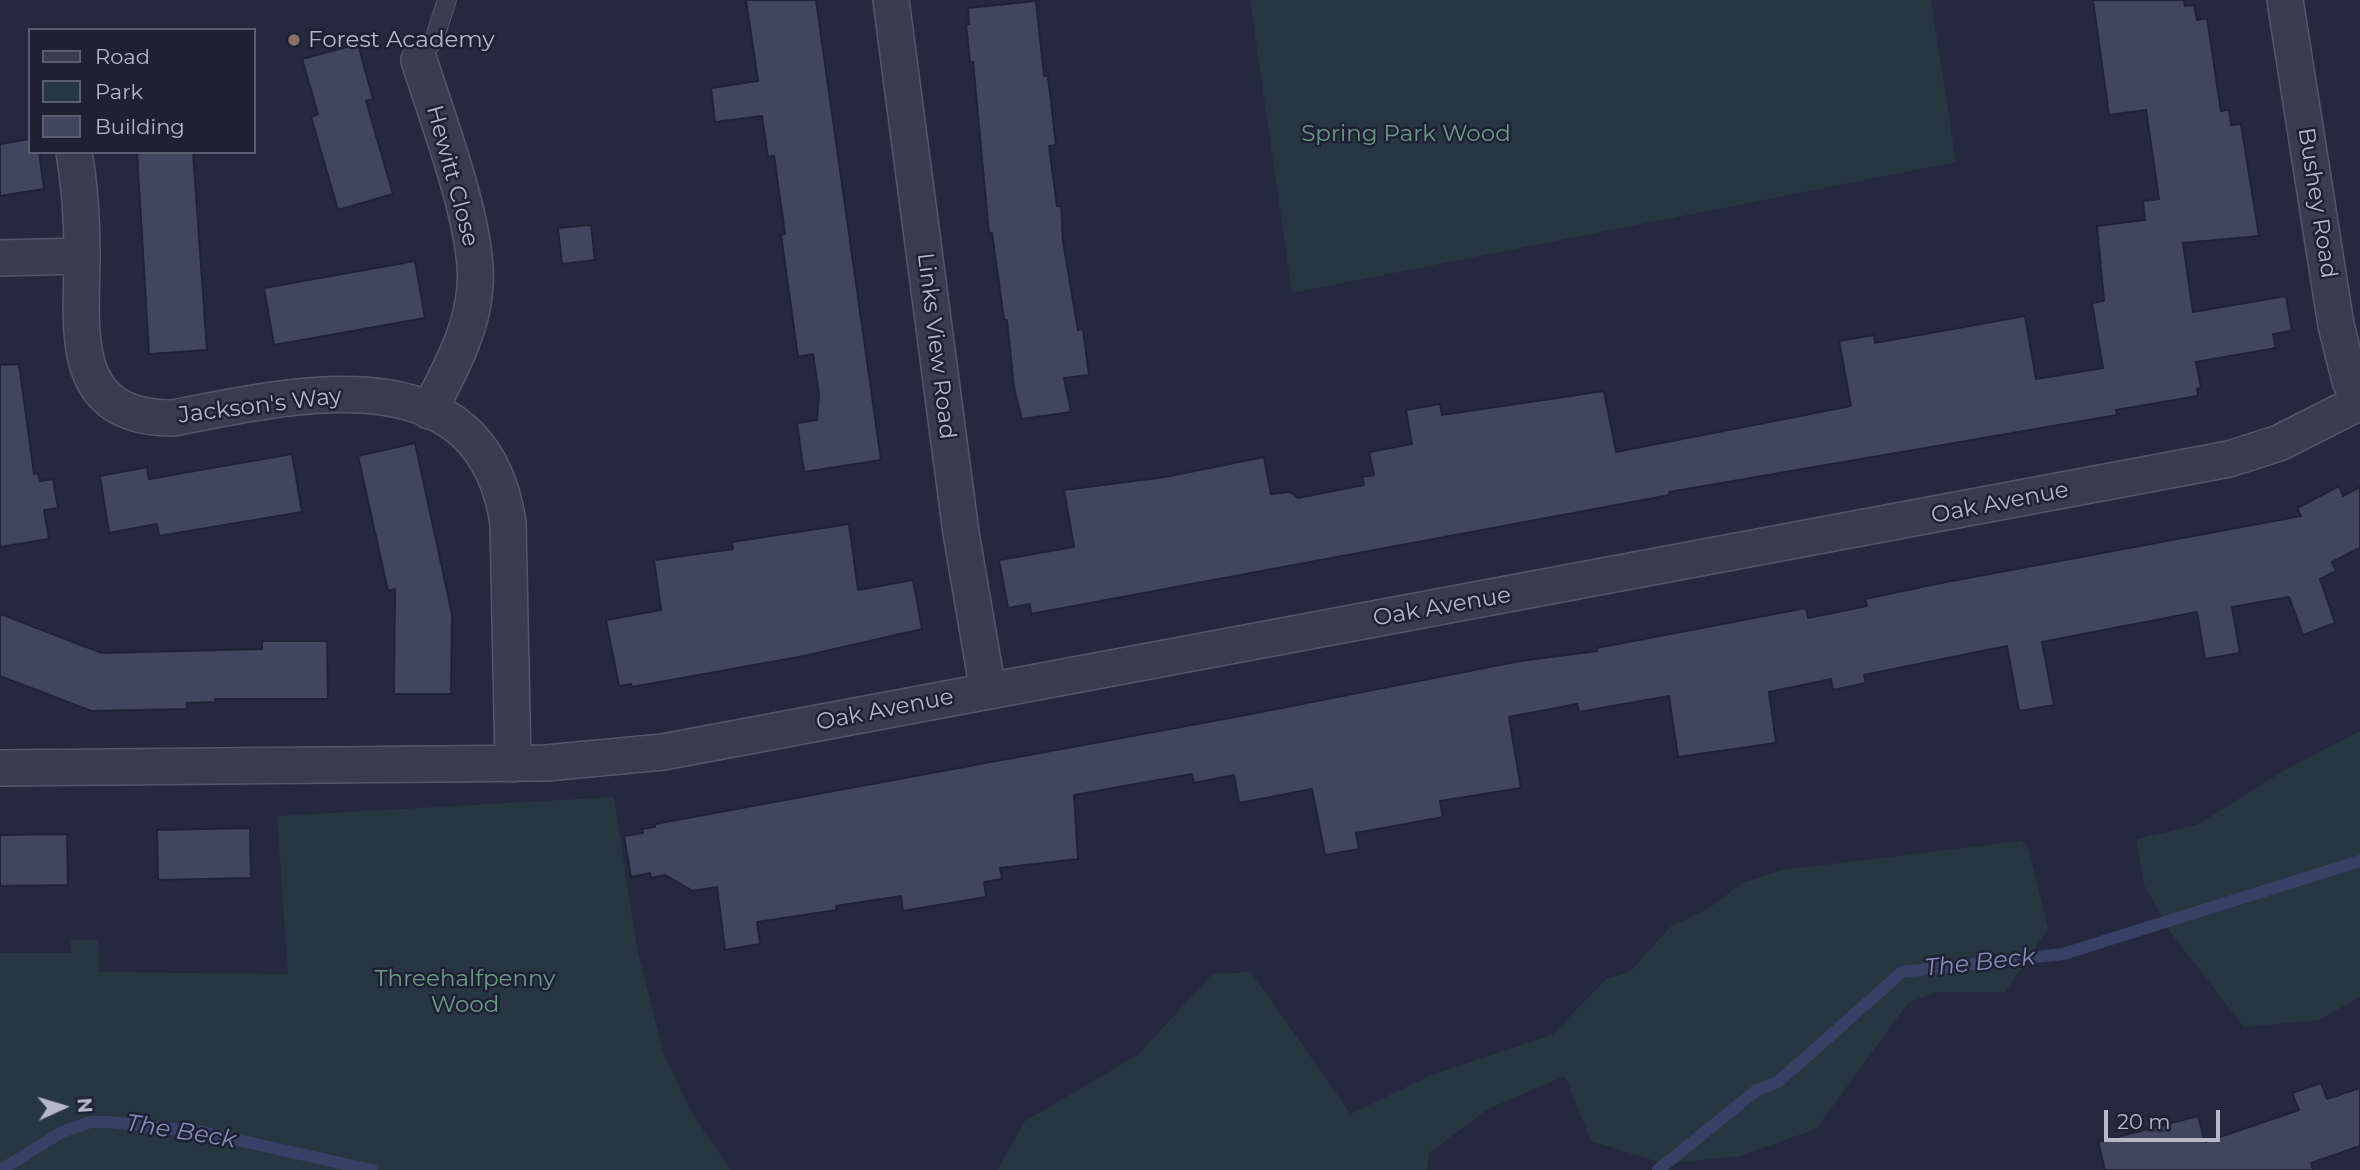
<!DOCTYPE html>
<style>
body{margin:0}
#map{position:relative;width:2360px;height:1170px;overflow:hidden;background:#25293f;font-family:Montserrat,sans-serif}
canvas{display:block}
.legend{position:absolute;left:28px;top:28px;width:228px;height:126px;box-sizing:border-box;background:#1e2134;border:2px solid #5b5d70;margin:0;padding:9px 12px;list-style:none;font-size:21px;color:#b6b8ca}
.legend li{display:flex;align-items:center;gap:14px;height:35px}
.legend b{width:35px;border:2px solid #5b5d70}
.north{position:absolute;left:28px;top:1072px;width:70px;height:70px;-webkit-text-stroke:5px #1e2134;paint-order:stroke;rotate:86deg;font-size:19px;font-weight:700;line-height:28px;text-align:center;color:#b6b8ca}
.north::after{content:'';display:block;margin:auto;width:24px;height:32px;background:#b6b8ca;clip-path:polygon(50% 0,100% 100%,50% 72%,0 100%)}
.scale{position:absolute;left:2104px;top:1110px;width:116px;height:32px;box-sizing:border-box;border:4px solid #b6b8ca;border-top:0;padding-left:9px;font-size:21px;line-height:24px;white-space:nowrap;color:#b6b8ca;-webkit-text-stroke:5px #1e2134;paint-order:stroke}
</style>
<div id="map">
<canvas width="2360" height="1170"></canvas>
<ul class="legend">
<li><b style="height:9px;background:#393c4f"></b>Road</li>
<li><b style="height:19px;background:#273640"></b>Park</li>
<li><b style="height:19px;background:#41465f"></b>Building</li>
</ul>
<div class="north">N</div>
<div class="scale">20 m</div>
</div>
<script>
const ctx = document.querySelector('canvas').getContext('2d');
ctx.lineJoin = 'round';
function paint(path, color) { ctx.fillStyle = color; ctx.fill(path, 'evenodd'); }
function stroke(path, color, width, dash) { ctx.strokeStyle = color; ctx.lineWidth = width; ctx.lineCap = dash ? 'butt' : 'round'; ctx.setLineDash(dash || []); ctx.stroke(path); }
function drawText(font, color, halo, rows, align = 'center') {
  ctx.font = font + ' Montserrat,sans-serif'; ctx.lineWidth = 5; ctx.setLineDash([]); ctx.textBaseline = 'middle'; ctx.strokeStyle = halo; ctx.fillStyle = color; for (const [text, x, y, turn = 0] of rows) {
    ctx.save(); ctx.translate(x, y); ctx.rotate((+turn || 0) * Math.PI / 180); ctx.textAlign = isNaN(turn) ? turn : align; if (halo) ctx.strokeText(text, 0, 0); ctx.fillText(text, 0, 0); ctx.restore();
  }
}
paint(new Path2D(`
 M1250,0H1931L1956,162L1292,293Z
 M2360,731V997L2319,1020L2244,1027L2171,933L2144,885L2136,839L2197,825L2288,768Z
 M614,797L637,949L664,1054L693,1115L731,1170H0V953H71V940H98L99,972L288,974L277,816Z
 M2021,841L2029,849L2048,929L2005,992H1937L1908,1003L1816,1129L1740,1156L1665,1164L1591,1141L1565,1076L1488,1109L1429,1153L1427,1170H997L1025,1121L1139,1054L1212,974L1251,972L1351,1114L1429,1076L1552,1035L1606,979L1630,972L1670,927L1708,909L1742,883L1782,870Z`), '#273640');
stroke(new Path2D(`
 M1,1170L62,1132L90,1122H109L202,1132L372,1170
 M1658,1170L1757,1090L1778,1082L1902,972L2063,954L2360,861`), '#394066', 12);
const building = new Path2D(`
 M746,0H816L881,460L804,472L797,423L817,420L819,394L813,354L798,357L781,235L785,234L774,156L768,157L762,116L715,122L711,88L758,81Z
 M2093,0H2184L2185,6L2194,5L2197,20L2207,18L2221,111L2229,110L2231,125L2241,124L2259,236L2183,243L2193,312L2286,296L2292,331L2273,334L2276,348L2196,362L2201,388L2197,389L2198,396L2116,410L2117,415L1669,492L1670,495L1063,608L1031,614L1030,604L1008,608L999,560L1074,547L1064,490L1165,477L1264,457L1271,494L1290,492L1298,498L1364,485L1362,477L1374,475L1369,452L1412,444L1406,410L1440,404L1442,415L1604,391L1616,452L1851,406L1839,341L1874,335L1875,343L2025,316L2036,379L2103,368L2092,303L2104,301L2097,226L2145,220L2143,201L2159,199L2146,110L2109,115Z
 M1036,1L1044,76H1048L1053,119L1056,145L1049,146L1057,206H1061L1063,241L1078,330L1083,329L1089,375L1064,378L1071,412L1022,419L1014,388L1007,320H1004L992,233L989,234L973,62H970L966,24H969L968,8Z
 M358,44L373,99L366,101L393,194L338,210L311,117L318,114L302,59Z
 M30,139V152H39L44,189L0,196V144Z
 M137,152H193L207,350L149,354Z
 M591,225L595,260L562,264L558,228Z
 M415,261L425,318L274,345L264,288Z
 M19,364L34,474L38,473L40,481L53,479L58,508L44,510L49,539L0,547V365Z
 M415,443L452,614L451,694H394L395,589L388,591L358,456Z
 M292,454L302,512L159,536L157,524L109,533L100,476L147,467L149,479Z
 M2339,486L2343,496L2360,487V548L2332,562L2336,571L2320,579L2335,623L2303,635L2289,597L2232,607L2240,653L2205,659L2197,612L2042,642L2054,705L2019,711L2007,646L1864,675L1866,683L1833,690L1831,679L1769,692L1776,743L1678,757L1669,696L1579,712L1577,704L1509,717L1521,788L1440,801L1443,817L1356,833L1359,849L1325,855L1312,789L1239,803L1234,775L1194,783L1192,774L1074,795L1078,859L1000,868L1002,879L984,882L986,897L903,911L901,896L836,906L837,910L757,922L760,944L725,950L717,887L693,891L665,875L651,878L650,873L631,877L624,836L643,833L642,829L655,827V824L1246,715L1520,661L1597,651V648L1806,608L1808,618L1867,606L1865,599L1941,583L2301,516L2297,508Z
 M849,524L858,590L913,580L922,629L804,656L632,687L631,684L619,686L606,620L661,610L654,560L733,549L732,542Z
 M0,614L102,653L262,649V641H327L328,699H215V702L187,703V709L91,711L0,676Z
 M250,828L251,878L158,880L157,830Z
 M67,834L68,885L0,886V835Z
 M2321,1083L2327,1099L2360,1088V1146L2311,1163L2313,1170H2105L2098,1142L2198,1116L2205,1142L2299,1110L2292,1093Z`);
paint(building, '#41465f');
stroke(building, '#202336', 2);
const service = new Path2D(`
 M419,60L434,40L447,0`);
const minor = new Path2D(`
 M891,0L961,533L988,691
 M2285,0L2336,325L2350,381L2360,402
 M419,60C437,118 480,228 475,287C472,332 449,371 429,411
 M74,152C80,186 82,220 82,254C82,330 66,418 173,418C296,394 482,349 508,523L513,764
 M0,258L82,256
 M0,768L546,763L663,752L2229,459L2279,443L2360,402`);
stroke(service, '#54576a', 20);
stroke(minor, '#54576a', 38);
stroke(service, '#393c4f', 18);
stroke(minor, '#393c4f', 35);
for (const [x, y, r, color] of [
 [294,40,7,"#8d6e63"]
]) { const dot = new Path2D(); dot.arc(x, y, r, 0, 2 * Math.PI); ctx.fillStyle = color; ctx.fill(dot); stroke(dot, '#1e2134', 2.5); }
drawText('23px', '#b6b8ca', '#1e2134', [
 ["Forest Academy",308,40]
], 'left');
drawText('23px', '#6d9a84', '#1e2134', [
 ["Spring Park Wood",1406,134],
 ["Threehalfpenny",465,979],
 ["Wood",465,1005]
]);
drawText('23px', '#b6b8ca', '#1e2134', [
 ["Hewitt Close",452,176,75],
 ["Bushey Road",2317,203,81],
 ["Links View Road",936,346,83],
 ["Jackson's Way",260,406,-7],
 ["Oak Avenue",2000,503,-11],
 ["Oak Avenue",1442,607,-10],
 ["Oak Avenue",885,710,-11]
]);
drawText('italic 24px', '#858cb5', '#1e2134', [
 ["The Beck",1980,963,-6],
 ["The Beck",181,1132,9]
]);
</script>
